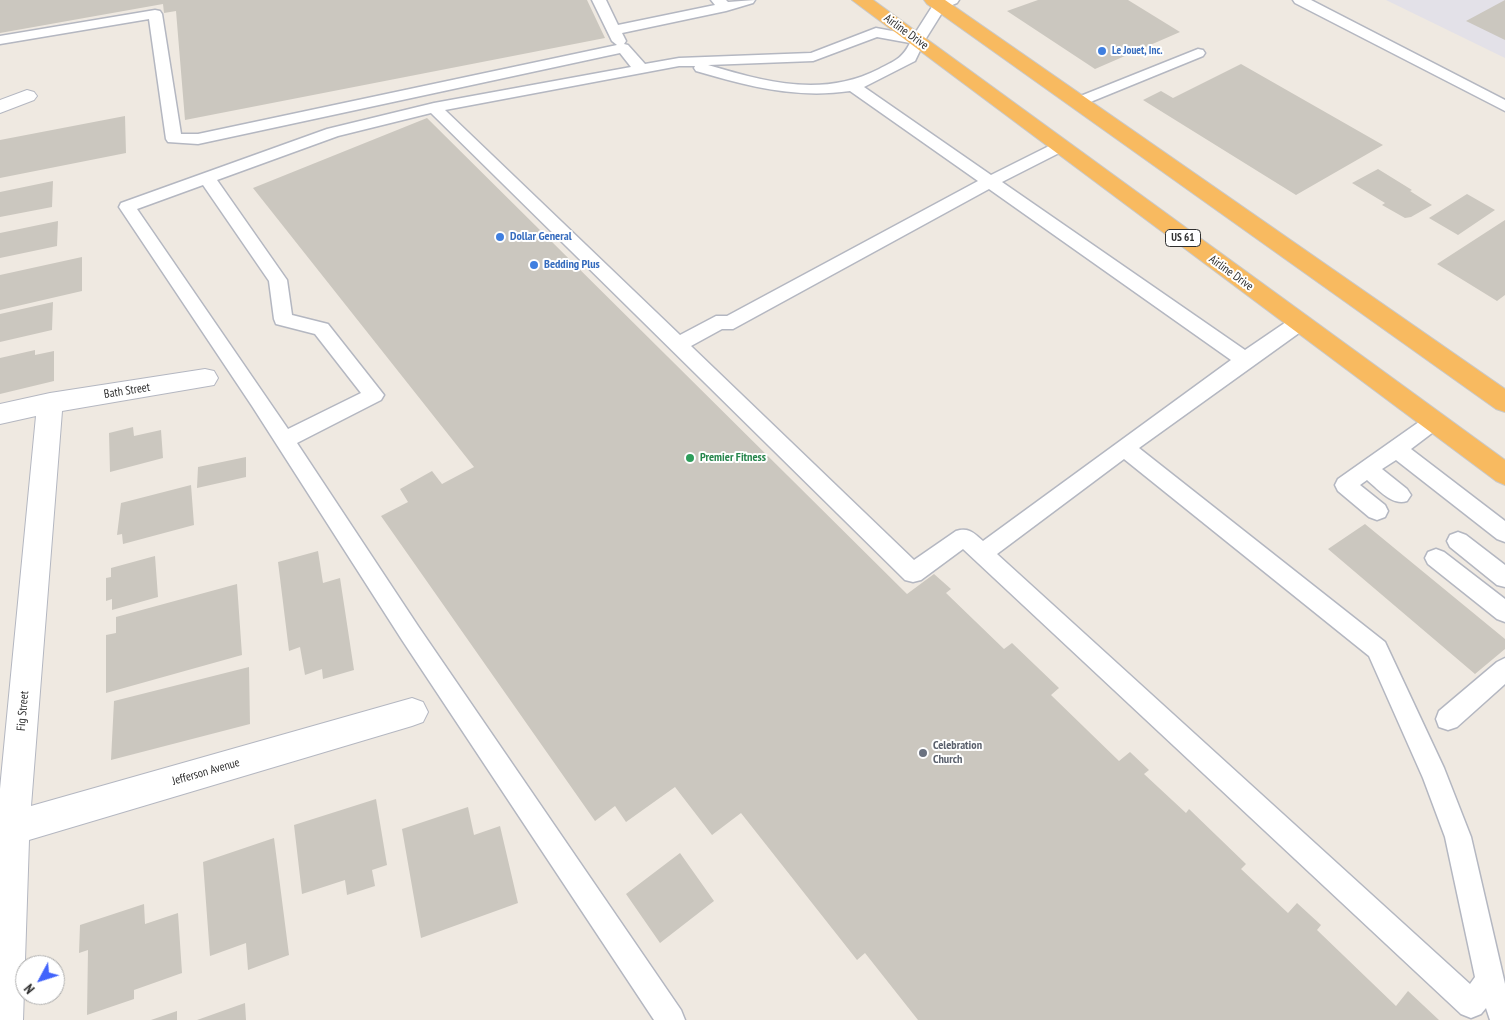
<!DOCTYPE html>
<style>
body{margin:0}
#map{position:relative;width:1505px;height:1020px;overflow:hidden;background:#efe9e1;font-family:"PT Sans Narrow",sans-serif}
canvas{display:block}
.north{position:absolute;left:15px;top:955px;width:50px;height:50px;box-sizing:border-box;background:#fff;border:1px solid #ababab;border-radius:50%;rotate:230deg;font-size:14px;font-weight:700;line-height:20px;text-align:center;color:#2e2e2e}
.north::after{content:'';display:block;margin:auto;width:18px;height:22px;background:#4264fb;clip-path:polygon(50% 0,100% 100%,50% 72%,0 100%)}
</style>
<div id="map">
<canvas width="1505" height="1020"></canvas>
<div class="north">N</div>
</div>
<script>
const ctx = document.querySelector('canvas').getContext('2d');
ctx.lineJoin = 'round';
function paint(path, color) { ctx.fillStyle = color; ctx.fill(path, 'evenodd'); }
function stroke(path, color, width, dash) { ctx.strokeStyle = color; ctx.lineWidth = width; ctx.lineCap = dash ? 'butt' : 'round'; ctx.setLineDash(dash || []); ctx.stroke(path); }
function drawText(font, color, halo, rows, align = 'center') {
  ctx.font = font + ' "PT Sans Narrow",sans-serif'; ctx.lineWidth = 4; ctx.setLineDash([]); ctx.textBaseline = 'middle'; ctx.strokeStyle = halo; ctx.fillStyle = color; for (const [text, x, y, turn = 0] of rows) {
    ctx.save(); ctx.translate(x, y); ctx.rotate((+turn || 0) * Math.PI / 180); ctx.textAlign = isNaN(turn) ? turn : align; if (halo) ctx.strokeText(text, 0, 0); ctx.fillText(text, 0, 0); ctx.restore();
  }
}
paint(new Path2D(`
 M1386,0H1505V58Z`), '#e3e1e8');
paint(new Path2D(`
 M0,0H587L605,38L185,120L176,11L164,13L163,4L0,33Z
 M1038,0H1128L1180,32L1095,69L1007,11Z
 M1505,0V40L1466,21Z
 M1241,64L1383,145L1296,195L1143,100L1161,91L1173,98Z
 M125,116L126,153L0,178V140Z
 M427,118L907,594L934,574L951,589L946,593L1004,649L1012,643L1059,688L1051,695L1119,761L1130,752L1149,770L1144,774L1186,813L1189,809L1246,864L1241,869L1288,913L1297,903L1321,925L1317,930L1396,1006L1408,991L1439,1020H918L865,953L857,960L741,813L712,835L675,787L626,822L615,806L595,821L381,516L408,502L400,489L432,471L442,484L474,467L253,188Z
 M1378,169L1412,190L1410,191L1432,205L1411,217L1405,218L1382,205L1385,203L1352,183Z
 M53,181L52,207L0,217V192Z
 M1467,194L1495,210L1458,235L1429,218Z
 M1505,220V295L1497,301L1437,264Z
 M58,221L57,246L0,258V233Z
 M82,257V291L0,310V275Z
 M53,302L52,330L0,342V314Z
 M35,350V355L54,351V381L0,394V358Z
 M133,427L134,436L161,430L163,458L110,472L109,433Z
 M246,457V477L197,488L198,467Z
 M191,485L194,525L123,544L122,534L117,535L121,503Z
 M1365,524L1505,639V649L1475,674L1328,549Z
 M318,551L323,583L340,578L354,670L323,679L322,669L305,675L300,647L289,651L278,562Z
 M155,556L158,597L112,610V599L106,601V578L111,577V568Z
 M237,584L242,655L106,693V635L116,633V617Z
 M249,667L250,724L111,760L114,701Z
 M376,799L387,865L372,870L375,886L347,895L345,880L302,894L294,825Z
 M468,807L474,835L500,826L518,903L421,938L402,829Z
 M274,838L289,955L248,970L246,943L210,956L203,862Z
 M680,853L714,901L660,943L626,894Z
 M144,904L145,924L178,913L182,973L134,990V999L87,1015L88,950L79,953L80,925Z
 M245,1003L246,1020H197Z
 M177,1011V1020H151Z`), '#cbc7bf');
const service = new Path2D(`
 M592,0H606L618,25L715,5L711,0H726L728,2L755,0L753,3L726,11L622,33L626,41L624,44L628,45L645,64L679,58L811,53L876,28L914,35L935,2L940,0H959L957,3L945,8L925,40L915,61L864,87L991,175L1053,144H1065L1067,147L1065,150L1002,182L1245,350L1292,318L1299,316L1306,318L1308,323L1306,328L1139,448L1385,642L1444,768L1471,837L1505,984V1020H1490L1486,1008L1481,1014L1471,1018L1461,1014L963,549L921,580L913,582L905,580L431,113L338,136L217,180L287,280L292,315L328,324L384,395L381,400L297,443L418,626L681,1010L685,1020H654L402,640L252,406L119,207L121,203L327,129L434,103L631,67L620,53L198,144L168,142L166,139L149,19L0,44V36L155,10L160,11L162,14L181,134H198L617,45L612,41ZM877,37L910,43C902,59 894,61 879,69C822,98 766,82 708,65L813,61ZM679,66H695L694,68L696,71C747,86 796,99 850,91L978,181L727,316H716L680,335L445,110ZM203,185L269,281L274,319L276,324L315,334L361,393L288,429L137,209ZM989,189L1231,360L983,541C974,533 969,527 956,531L914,560L691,346L722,329H733ZM1124,459L1369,656L1423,778L1445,837L1475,977L1470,984L997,554Z
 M1293,0H1311L1505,100V111L1295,3Z
 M1198,49L1203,50L1205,53L1203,56L1083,105H1073L1070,102L1073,99Z
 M1433,414L1440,417L1443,422L1440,427L1411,449L1505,521V542L1497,539L1396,460L1382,469L1407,489L1411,495L1407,501C1392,506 1379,490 1367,480L1360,485L1385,505L1388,511L1385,517L1377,520L1369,517L1338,491L1335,485L1338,479L1426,417Z
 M1458,532L1466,535L1505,565V587L1497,585L1450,547L1447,541L1450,535Z
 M1436,549L1444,552L1505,599V622L1497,619L1428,564L1425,558L1428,552Z
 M1505,658V684L1457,727L1448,730L1439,727L1436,719L1439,711L1497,662Z`);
const minor = new Path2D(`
 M27,90L34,92L37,96L34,100L0,113V100Z
 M205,369L214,371L218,378L214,385L62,411L31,806L412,698L423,702L428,712L423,722L412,726L29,840L23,1020H0V789L36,416L0,424V404L50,393Z`);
const trunk = new Path2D(`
 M852,0H873L1505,460V485L1496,481Z
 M924,0H945L1505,389V412L1496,409L927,4Z`);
stroke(service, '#b4b7c1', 3);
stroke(minor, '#b4b7c1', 2);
stroke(trunk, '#c9c9c9', 2);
paint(service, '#fff');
paint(minor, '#fff');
paint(trunk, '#f8ba60');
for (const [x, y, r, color] of [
 [1102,51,5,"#3f7fe0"],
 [500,237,5,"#3f7fe0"],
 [534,265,5,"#3f7fe0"],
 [690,458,5,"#2e9e5b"],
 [923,753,5,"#6b7280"]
]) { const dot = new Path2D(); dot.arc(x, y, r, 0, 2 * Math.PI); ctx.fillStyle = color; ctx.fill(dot); stroke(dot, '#fff', 2); }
drawText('bold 11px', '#366cbe', '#fff', [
 ["Le Jouet, Inc.",1112,51]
], 'left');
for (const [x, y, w] of [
 [1183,238,35]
]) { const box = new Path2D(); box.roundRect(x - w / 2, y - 8.5, w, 17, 4); ctx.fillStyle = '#fff'; ctx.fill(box); stroke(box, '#2e2e2e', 1); }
drawText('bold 11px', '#2e2e2e', null, [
 ["US 61",1183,238]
]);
drawText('12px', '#2e2e2e', '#fff', [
 ["Airline Drive",906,32,36],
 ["Airline Drive",1231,273,36],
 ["Bath Street",127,391,-9],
 ["Fig Street",23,711,-85],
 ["Jefferson Avenue",206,772,-16]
]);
drawText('bold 12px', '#366cbe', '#fff', [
 ["Dollar General",510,237],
 ["Bedding Plus",544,265]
], 'left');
drawText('bold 12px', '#27864d', '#fff', [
 ["Premier Fitness",700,458]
], 'left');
drawText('bold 12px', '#5b616d', '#fff', [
 ["Celebration",933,746],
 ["Church",933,760]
], 'left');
</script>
